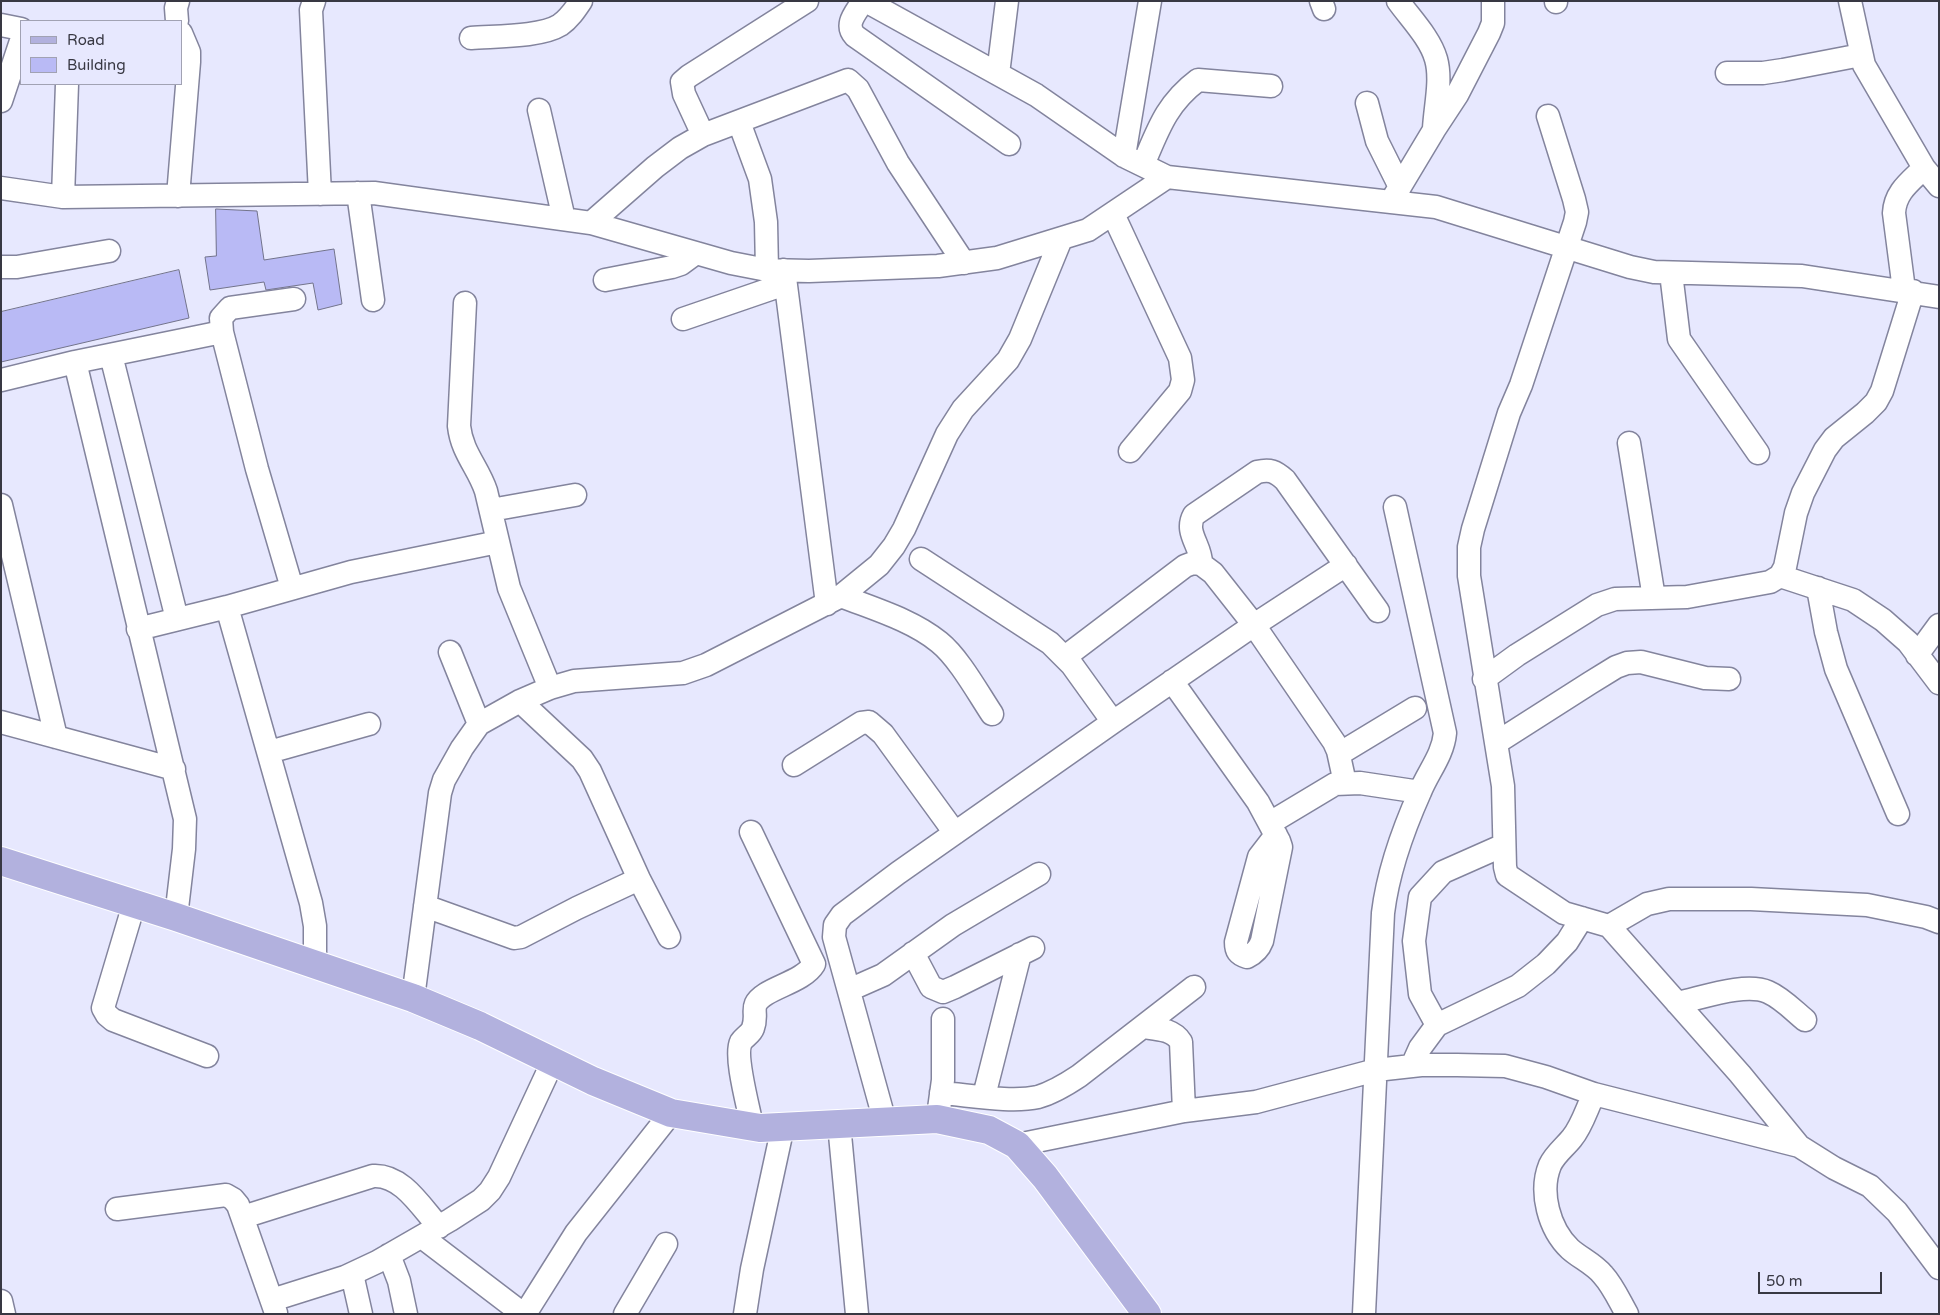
<!DOCTYPE html>
<style>
body{margin:0}
#map{position:relative;width:1940px;height:1315px;overflow:hidden;background:#e7e8fe;font-family:"Varela Round",sans-serif}
canvas{display:block}
.frame{position:absolute;inset:0;border:2px solid #383843;pointer-events:none}
.legend{position:absolute;left:20px;top:20px;width:162px;height:65px;box-sizing:border-box;background:#e7e8fe;border:1px solid #a1a2b3;margin:0;padding:6px 9px;list-style:none;font-size:15px;color:#383843}
.legend li{display:flex;align-items:center;gap:10px;height:25px}
.legend b{width:25px;border:1px solid #a1a2b3}
.scale{position:absolute;left:1758px;top:1272px;width:124px;height:22px;box-sizing:border-box;border:2px solid #383843;border-top:0;padding-left:6px;font-size:15px;line-height:18px;white-space:nowrap;color:#383843;-webkit-text-stroke:4px #e7e8fe;paint-order:stroke}
</style>
<div id="map">
<canvas width="1940" height="1315"></canvas>
<div class="frame"></div>
<ul class="legend">
<li><b style="height:6px;background:#b2b1de"></b>Road</li>
<li><b style="height:14px;background:#b9baf5"></b>Building</li>
</ul>
<div class="scale">50 m</div>
</div>
<script>
const ctx = document.querySelector('canvas').getContext('2d');
ctx.lineJoin = 'round';
function paint(path, color) { ctx.fillStyle = color; ctx.fill(path, 'evenodd'); }
function stroke(path, color, width, dash) { ctx.strokeStyle = color; ctx.lineWidth = width; ctx.lineCap = dash ? 'butt' : 'round'; ctx.setLineDash(dash || []); ctx.stroke(path); }
const building = new Path2D(`
 M216,209L257,211L264,260L334,249L342,304L318,310L313,283L266,290L264,282L210,290L205,257L216,256Z
 M179,270L189,318L1,362V312Z`);
paint(building, '#b9baf5');
stroke(building, '#72738b', 1);
const minor = new Path2D(`
 M314,1L311,10L320,194
 M863,1C856,13 844,24 855,36L1009,144
 M866,1L1036,95L1124,156L1167,177L1436,207L1630,267L1654,272L1802,276L1939,297
 M1321,1L1324,9
 M1398,1C1411,19 1430,38 1436,59C1442,80 1435,107 1434,129
 M1850,1L1864,65L1924,168L1939,186
 M1556,2V1
 M177,21L176,8L178,1
 M1,25L21,29
 M471,38C495,36 541,37 560,25C569,19 575,10 581,1
 M1727,73H1763L1783,70L1861,55
 M998,74L1007,1
 M1,101L21,41
 M1367,103L1377,141L1400,187
 M539,110L564,219
 M1548,116L1574,199L1577,212L1575,222L1521,385L1509,413L1473,529L1469,547V576L1503,786L1505,867L1507,875L1564,913L1609,926L1740,1074L1799,1146L1834,1168L1870,1186L1897,1212L1939,1268
 M739,122L760,179L766,222L767,270
 M703,135L684,94L682,82L689,76L807,1
 M1124,156L1150,1
 M1143,165C1158,130 1166,104 1198,80L1271,86
 M1,188L63,197L374,193L591,223L731,263L767,270L809,271L938,266L997,258L1088,230L1167,177
 M358,193L373,300
 M178,196L189,62V52L181,33
 M63,197L67,84
 M1392,200L1434,130L1457,95L1489,33L1493,23V1
 M1113,214L1180,358L1183,380L1180,391L1130,451
 M591,223L655,167L680,148L703,135L848,80L858,89L898,163L964,263
 M1,267H17L109,251
 M784,270L827,604
 M1671,273L1679,339L1758,453
 M605,280L672,267L681,264L696,253
 M1904,290L1894,213C1895,192 1910,182 1924,168
 M465,303L459,426C462,453 478,467 486,491L509,588L550,688
 M683,319L785,284
 M222,332L221,318L230,308L294,299
 M111,355L177,619
 M75,362L222,332L257,469L292,588
 M1,380L75,362L185,819L184,849L176,917
 M1629,443L1654,598
 M1,505L56,737
 M491,510L575,495
 M921,559L1050,643L1072,665L1113,722
 M1201,564C1202,546 1184,533 1194,515L1257,472C1270,469 1275,471 1285,480L1378,611
 M1780,576L1853,600L1883,620L1908,642L1939,683
 M1818,588L1826,632L1836,669L1898,814
 M841,596C874,609 912,620 939,642C959,658 978,693 992,714
 M227,607L311,903L315,926V965
 M138,629L227,607L351,572L498,542
 M450,652L479,724
 M1917,655L1939,625
 M1065,657L1185,566L1193,563L1201,564L1213,573L1254,625L1334,742L1338,751L1345,783
 M1484,679L1517,655L1597,605L1615,599L1687,597L1770,582L1780,576L1785,567L1796,513L1803,493L1825,450L1834,438L1865,413L1876,402L1882,391L1913,291
 M1172,681L1258,802L1279,841L1281,847L1262,941C1259,949 1255,953 1247,957C1238,954 1236,951 1236,942L1259,857L1276,835
 M520,701L582,759L590,771L639,879L669,937
 M1,722L174,769
 M1496,743L1590,683L1616,667L1627,663L1641,662L1705,678L1729,679
 M269,752L369,724
 M1339,754L1415,708
 M794,765L861,723L869,722L883,734L955,833
 M1270,823L1335,784L1360,783L1420,792
 M751,832L814,964C805,979 780,985 766,994C747,1006 759,1012 753,1028C751,1034 744,1037 741,1042C734,1056 749,1109 752,1126
 M134,904L103,1008L107,1015L113,1020L207,1056
 M425,906L514,938L521,937L577,908L639,879
 M1609,926L1647,904L1669,899H1751L1867,905L1926,917L1939,922
 M913,953L931,987L943,992L955,987L1033,948
 M849,990L883,975L953,925L1039,874
 M413,998L440,793L444,780L462,748L479,724L520,701L550,688L574,681L683,673L706,665L841,596L879,565L894,546L904,529L947,434L963,409L1008,360L1020,339L1061,239
 M1677,1003C1702,998 1745,982 1768,992C1782,998 1794,1011 1805,1020
 M1437,1025L1420,994L1414,941L1420,897L1443,872L1504,845
 M1143,1027C1157,1029 1173,1029 1181,1042L1184,1111
 M1412,1066L1420,1048L1437,1025L1518,986L1546,964L1567,942L1582,918
 M941,1093C969,1095 1011,1103 1038,1097C1052,1093 1067,1084 1079,1076L1194,987
 M1594,1094C1587,1108 1582,1126 1572,1138C1565,1147 1555,1154 1550,1165C1539,1192 1549,1229 1570,1249C1580,1258 1594,1264 1603,1275C1613,1286 1619,1300 1627,1314
 M984,1096L1020,954
 M939,1109L943,1080V1019
 M885,1122L834,937L835,925L842,915L898,873L1113,722L1254,625L1346,565
 M839,1124L857,1314
 M1017,1145L1184,1111L1256,1102L1376,1070L1421,1065H1457L1505,1066L1546,1077L1594,1094L1799,1146
 M117,1209L226,1195L233,1199L238,1205L276,1313
 M243,1217L373,1176C402,1174 421,1207 439,1227
 M422,1237L523,1314
 M389,1255L399,1281L406,1314
 M352,1274L361,1314
 M272,1300L345,1277L377,1262L450,1220L481,1200L490,1191L499,1177L553,1061
 M1,1301L4,1314
 M525,1314L576,1233L671,1113
 M625,1314L666,1244
 M745,1314L752,1269L783,1126
 M1364,1314L1383,913C1388,872 1403,830 1420,792C1428,772 1443,755 1445,733L1395,507`);
const major = new Path2D(`
 M1,861L176,917L413,998L480,1026L593,1081L671,1113L760,1128L937,1119L989,1130L1017,1145L1045,1177L1147,1314`);
stroke(minor, '#83849d', 25);
stroke(major, '#fff', 30);
stroke(minor, '#fff', 22);
stroke(major, '#b2b1de', 28);
</script>
